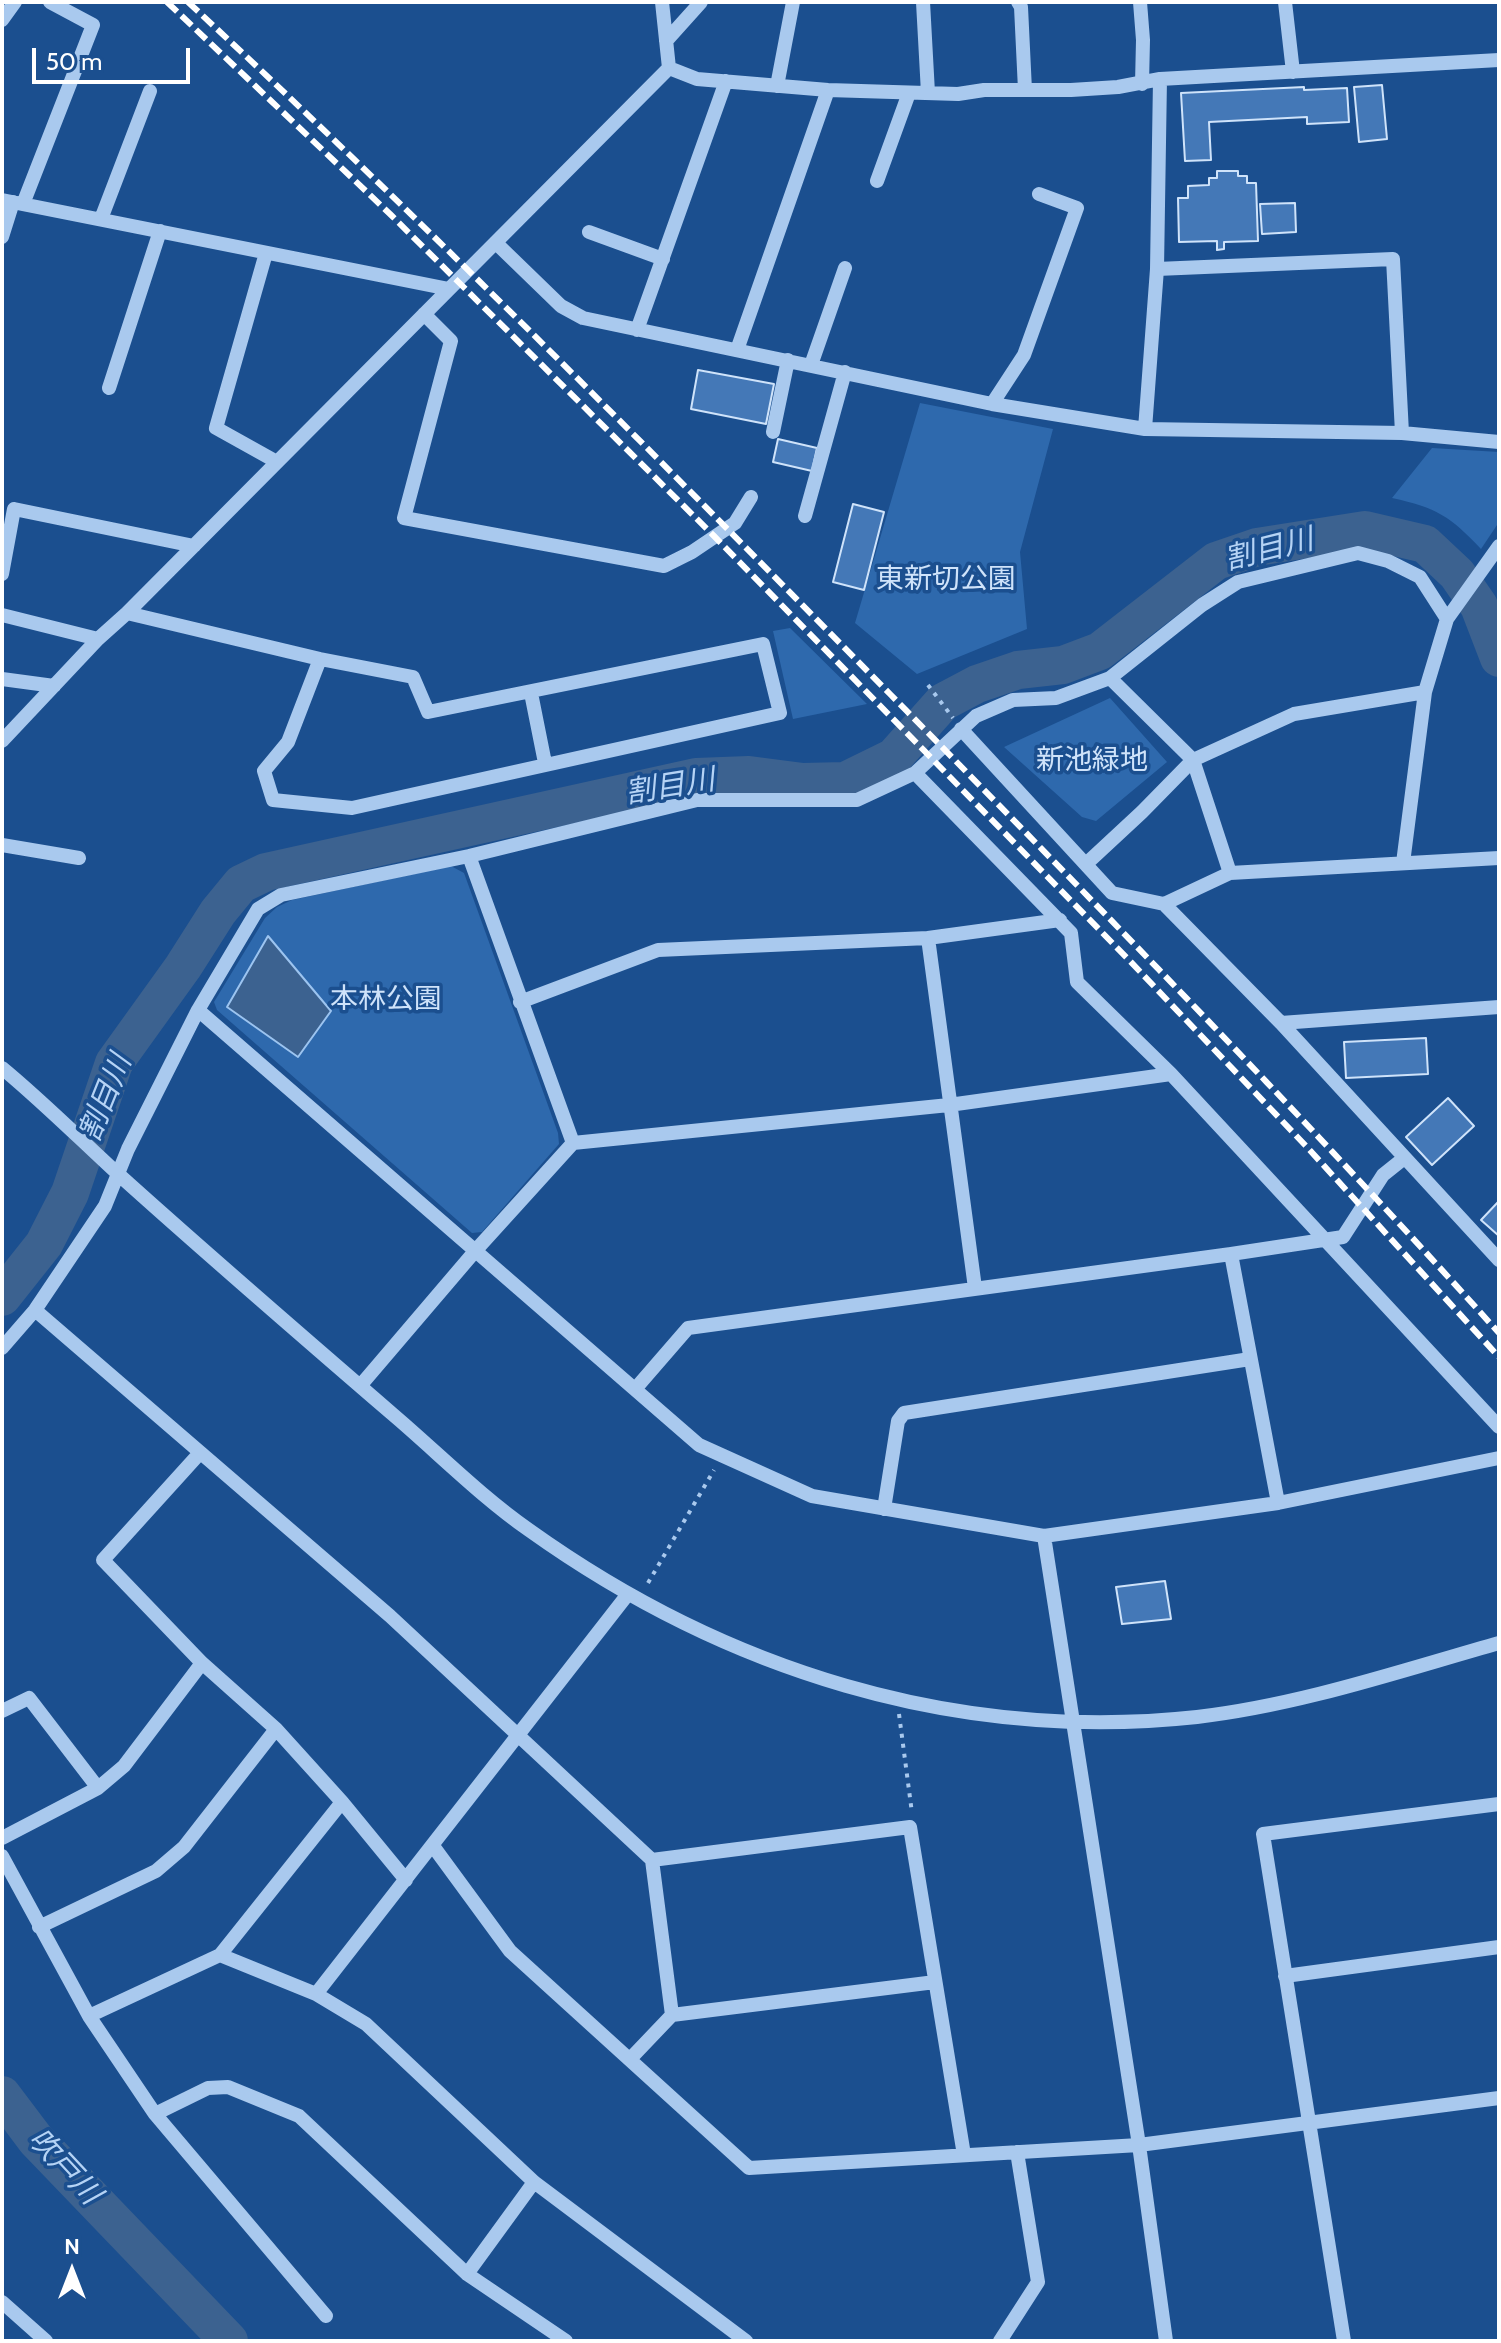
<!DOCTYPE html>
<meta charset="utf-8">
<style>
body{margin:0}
#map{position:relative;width:1501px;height:2343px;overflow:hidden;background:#1b4f8f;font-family:Cabin,sans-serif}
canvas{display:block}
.frame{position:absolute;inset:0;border:4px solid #fff;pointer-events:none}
.north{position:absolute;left:32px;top:2231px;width:80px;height:80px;-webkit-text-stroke:6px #1b4f8f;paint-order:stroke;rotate:0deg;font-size:22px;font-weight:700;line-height:32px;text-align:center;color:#fff}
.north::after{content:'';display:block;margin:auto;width:28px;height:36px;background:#fff;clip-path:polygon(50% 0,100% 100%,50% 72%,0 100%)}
.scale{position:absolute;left:32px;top:48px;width:158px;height:36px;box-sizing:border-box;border:4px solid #fff;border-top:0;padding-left:10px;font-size:24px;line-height:28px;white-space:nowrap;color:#fff;-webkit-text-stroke:6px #1b4f8f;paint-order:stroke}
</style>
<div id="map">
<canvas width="1501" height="2343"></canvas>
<div class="frame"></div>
<div class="north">N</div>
<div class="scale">50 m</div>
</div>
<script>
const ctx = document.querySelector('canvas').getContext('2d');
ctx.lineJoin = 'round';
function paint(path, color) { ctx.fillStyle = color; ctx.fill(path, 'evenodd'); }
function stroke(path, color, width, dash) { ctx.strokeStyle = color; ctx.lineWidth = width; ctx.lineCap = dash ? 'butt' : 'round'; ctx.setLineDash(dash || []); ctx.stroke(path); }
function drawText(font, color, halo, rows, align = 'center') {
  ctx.font = font + ' Cabin,"Noto Sans JP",sans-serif'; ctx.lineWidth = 7; ctx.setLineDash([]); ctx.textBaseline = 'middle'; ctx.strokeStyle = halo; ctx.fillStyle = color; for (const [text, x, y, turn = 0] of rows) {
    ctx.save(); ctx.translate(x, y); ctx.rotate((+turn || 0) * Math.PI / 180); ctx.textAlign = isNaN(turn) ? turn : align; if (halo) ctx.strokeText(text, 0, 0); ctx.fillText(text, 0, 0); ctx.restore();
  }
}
paint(new Path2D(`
 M920,403L1053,429L1020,552L1027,629L917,674L855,623Z
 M1432,448L1499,452V522L1481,549C1450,516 1437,508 1392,498Z
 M790,628L867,704L793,719L773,631Z
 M1110,698L1167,762L1096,821L1082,817L1004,747Z
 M451,866L464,873L558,1133L559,1144L482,1232L472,1233L217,1010L214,1002L265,918L277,907L292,900Z`), '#2e69ad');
const water = new Path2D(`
 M268,936L331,1011L298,1057L227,1007Z`);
paint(water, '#3c6290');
stroke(water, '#9cc4f0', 2);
stroke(new Path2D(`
 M2,1297L44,1244L70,1193L114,1063L183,967L218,912L241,884L266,872L696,777L749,775L803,782L845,781L894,757L943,702L977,684L1018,670L1063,665L1100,651L1216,561L1257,547L1365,530L1425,544L1457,574L1479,606L1499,658
 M2,2095L36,2140L229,2341`), '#3c6290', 38);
const building = new Path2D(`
 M1382,85L1387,139L1359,142L1354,87Z
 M1304,87V90L1347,88L1349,122L1307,124V117L1209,122L1211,160L1185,161L1181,93Z
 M1217,171H1238V176H1247V183H1256L1258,241L1224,242V249L1217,250V241L1179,242L1178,198H1188V186L1209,185V178H1217Z
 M1295,203L1296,232L1262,234L1260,204Z
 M698,370L774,384L766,424L691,409Z
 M778,439L817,448L812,471L773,462Z
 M853,504L884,512L864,590L833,582Z
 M1426,1038L1428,1074L1346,1078L1344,1042Z
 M1448,1098L1474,1126L1432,1165L1406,1137Z
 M1499,1201V1236L1481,1220Z
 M1165,1581L1171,1619L1122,1624L1116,1587Z`);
paint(building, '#4478b7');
stroke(building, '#cfe3fa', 2);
stroke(new Path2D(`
 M928,685L953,718
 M648,1583L714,1470
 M899,1714L912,1813`), '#a9c9ee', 4, [4, 6]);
stroke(new Path2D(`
 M662,2L669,68
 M923,2L928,93
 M1018,2L1021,7L1025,90
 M1140,2L1143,40L1142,84
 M1285,2L1293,72
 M2,20L15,2
 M666,41L701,2
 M669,68L697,79L828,90L958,94L984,90H1071L1118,87L1160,79L1499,60
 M777,86L793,2
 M877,181L909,93
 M2,200L449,289
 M23,204L93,25L50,2
 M101,219L150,91
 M589,232L663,259
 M2,237L13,202
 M496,243L561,306L583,318L992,404L1145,429L1402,433L1499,442
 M266,253L216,428L277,462
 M1157,269L1393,259L1402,433
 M424,314L451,341L404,518L664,566L692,552L735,523L751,497
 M637,330L726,81
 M737,350L828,90
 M811,365L845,268
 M109,388L160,231
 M992,404L1024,355L1077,208L1039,194
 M1145,429L1157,269L1160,79
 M773,432L788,360
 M805,516L845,372
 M2,574L14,509L194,546
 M127,613L320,659L413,677L428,712L763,644L780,713L352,808L273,800L264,771L288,742L320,659
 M2,615L98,639
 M1110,678L1193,760L1230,873
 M2,679L54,686
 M531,693L545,763
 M961,729L1112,893L1164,904
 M2,741L98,639L127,613L669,68
 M915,773L1071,933L1077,982L1171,1074L1499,1427
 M2,845L79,858
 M469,856L573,1143
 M1499,858L1230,873L1164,904L1281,1023L1499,1260
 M1403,863L1425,692L1447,619L1499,546
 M1086,864L1142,812L1193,760L1294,714L1425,692
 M928,938L1060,920
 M520,1002L658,950L928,938L975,1288
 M198,1010L699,1445L812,1496L1044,1536L1278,1503L1499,1458
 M1281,1023L1499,1007
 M2,1068C42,1101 79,1138 117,1173C209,1256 303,1337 397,1418C440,1455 483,1498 529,1530C725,1670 955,1743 1197,1717C1300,1705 1400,1671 1499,1643
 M1231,1254L1278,1503
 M35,1310L390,1616L652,1860L910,1827L964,2155
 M2,1348L35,1310L105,1206L128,1149L198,1010L258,909L281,895L469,856L697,800H857L915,773L976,716L1013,700L1056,698L1110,678L1202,605L1238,582L1358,553L1388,561L1420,577L1447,619
 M360,1386L476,1250L573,1143L949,1105L1171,1074
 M636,1388L688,1328L1231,1254L1343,1237L1383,1175L1403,1159
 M199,1454L103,1560L202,1663L276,1729L342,1802L406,1880
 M884,1509L898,1421L904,1413L1250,1359
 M1044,1536L1139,2145L1166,2341
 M2,1711L29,1698L98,1788
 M2,1838L98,1788L124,1766L202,1663
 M433,1846L510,1951L749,2168L1139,2145L1499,2098
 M2,1856L89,2016L155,2114L326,2316
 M652,1860L672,2015
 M39,1927L156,1871L184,1847L276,1729
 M220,1955L316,1994L366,2024L534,2182L746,2341
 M1285,1976L1499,1947
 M316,1994L628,1594
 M89,2016L220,1955L342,1802
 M631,2058L672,2015L935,1982
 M155,2114L208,2088L228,2087L299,2116L467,2274L566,2341
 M467,2274L534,2182
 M2,2302L46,2341
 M1000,2341L1038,2282L1017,2152
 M1344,2341L1263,1834L1499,1804`), '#a9c9ee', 14);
stroke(new Path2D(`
 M167,2L390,214L714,536L1130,961L1305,1145L1499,1357
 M188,2C429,226 660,460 890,694C1096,904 1302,1114 1499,1333`), '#fff', 6, [14, 6]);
drawText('28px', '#cfe3fa', '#1b4f8f', [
 ["東新切公園",946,580],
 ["新池緑地",1092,761],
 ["本林公園",386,1000]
]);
drawText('italic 30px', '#b5d3f5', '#1b4f8f', [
 ["割目川",1269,550,-14],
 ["割目川",670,787,-9],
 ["割目川",106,1098,-68],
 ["吹戸川",64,2167,47]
]);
</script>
